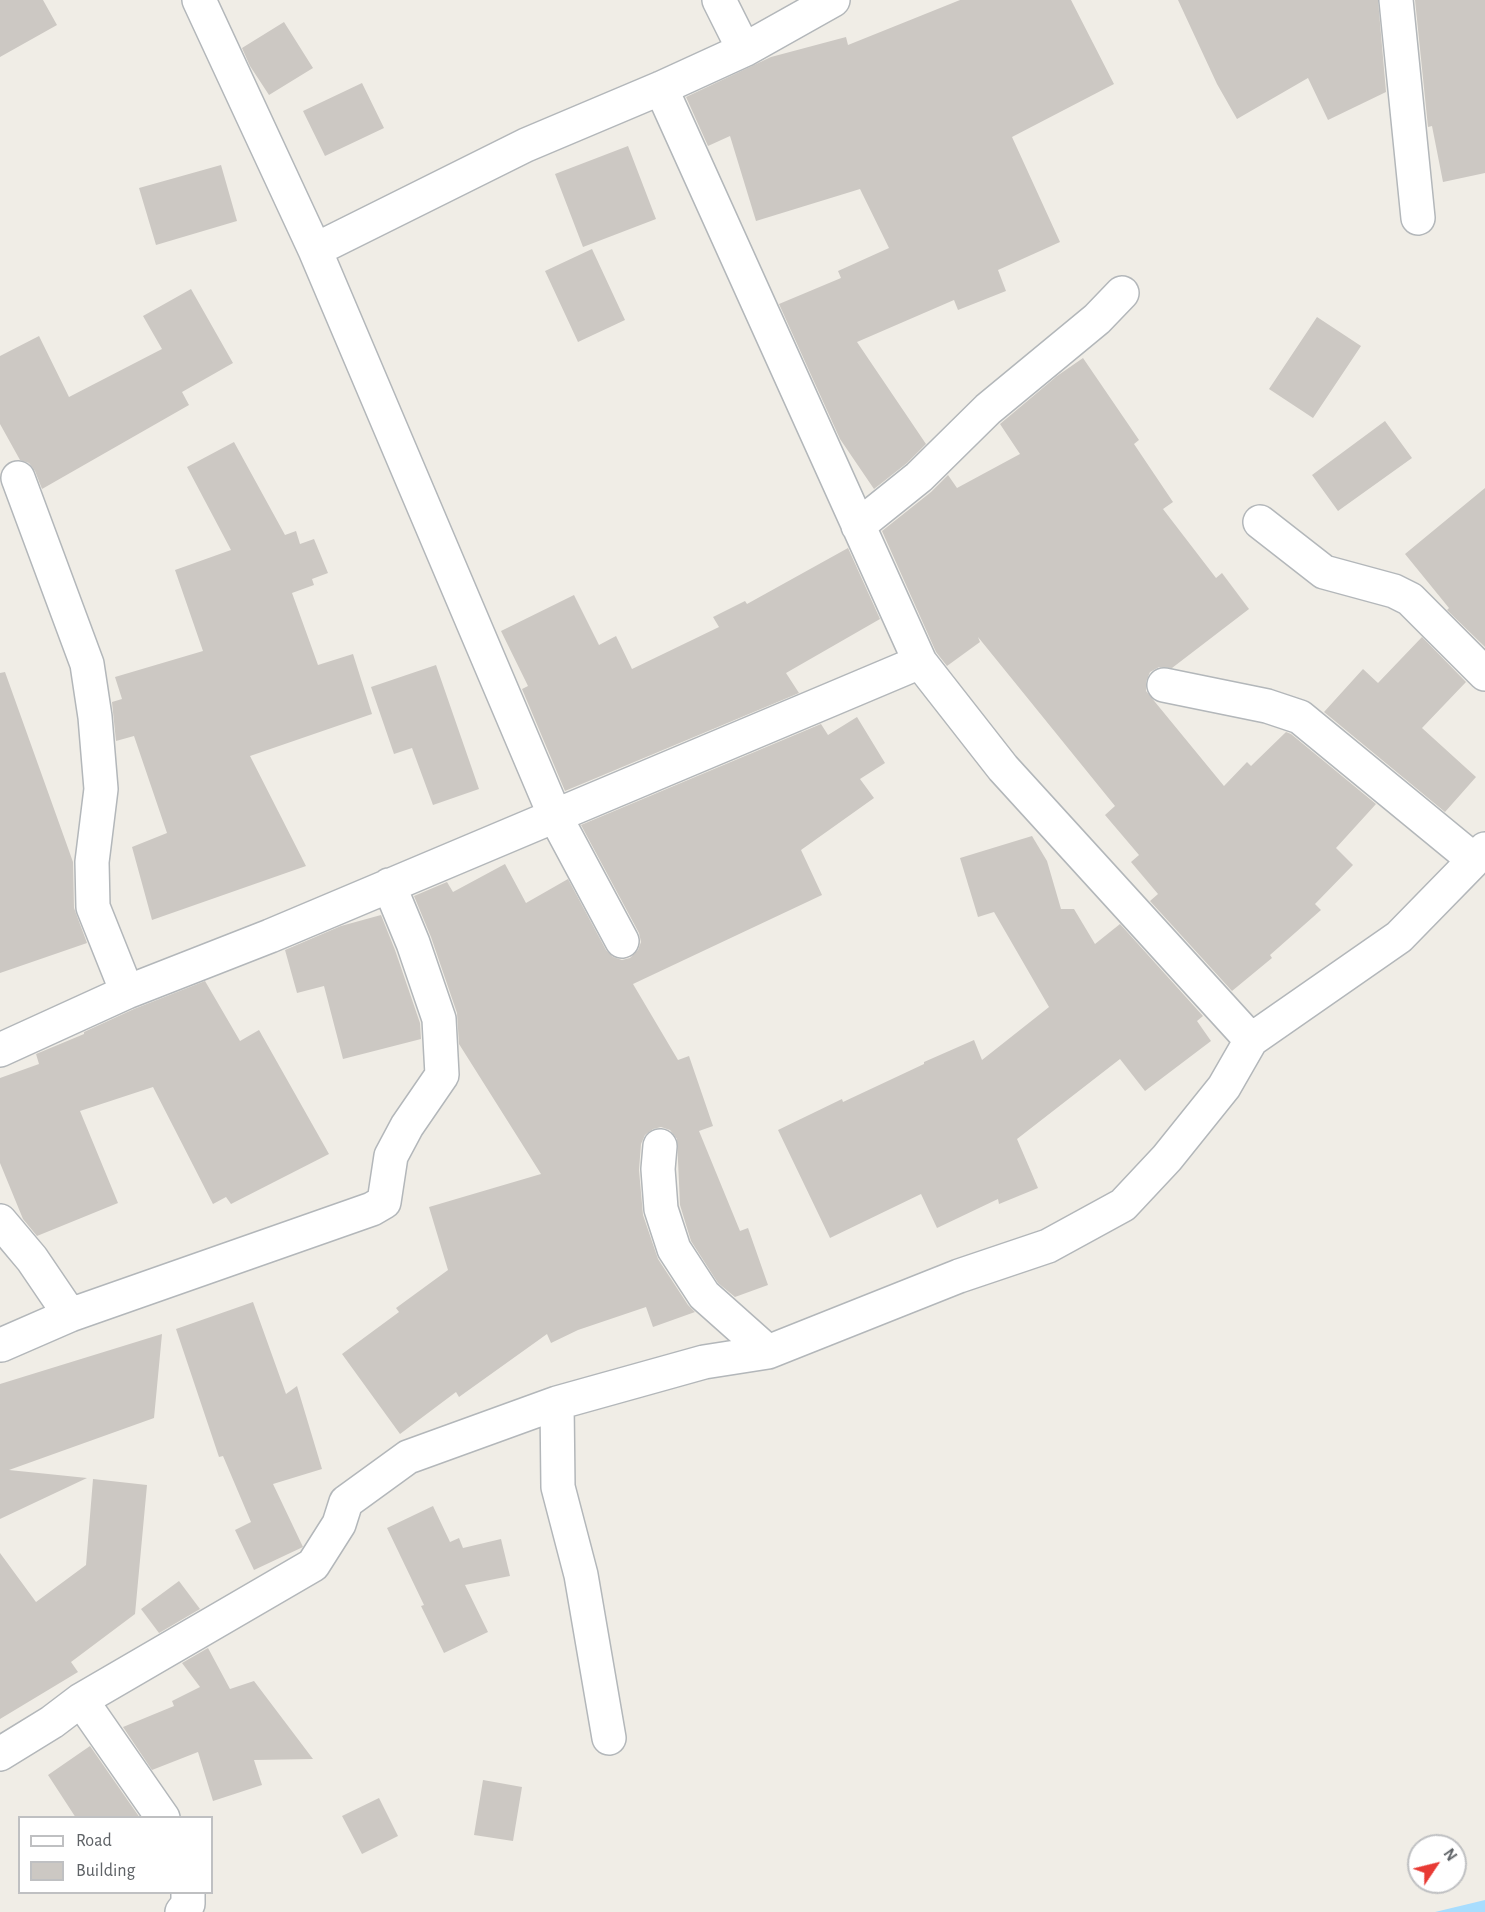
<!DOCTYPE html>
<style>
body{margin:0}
#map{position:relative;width:1485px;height:1912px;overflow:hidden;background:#f0ede6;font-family:"Alegreya Sans",sans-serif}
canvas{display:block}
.legend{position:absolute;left:18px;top:1816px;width:195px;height:78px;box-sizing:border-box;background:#fff;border:2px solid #bfc0c2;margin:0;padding:8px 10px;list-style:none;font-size:18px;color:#5e6266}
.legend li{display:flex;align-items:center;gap:12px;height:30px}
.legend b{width:30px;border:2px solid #bfc0c2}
.north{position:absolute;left:1407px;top:1834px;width:60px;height:60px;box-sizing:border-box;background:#fff;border:2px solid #bfc0c2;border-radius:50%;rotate:55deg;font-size:16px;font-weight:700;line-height:24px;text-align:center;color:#5e6266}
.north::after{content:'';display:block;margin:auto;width:21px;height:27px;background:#e83a34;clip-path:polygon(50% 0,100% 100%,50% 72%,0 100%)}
</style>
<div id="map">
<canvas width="1485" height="1912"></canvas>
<ul class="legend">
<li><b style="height:8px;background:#fff"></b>Road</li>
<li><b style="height:16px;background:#ccc8c3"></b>Building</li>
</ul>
<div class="north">N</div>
</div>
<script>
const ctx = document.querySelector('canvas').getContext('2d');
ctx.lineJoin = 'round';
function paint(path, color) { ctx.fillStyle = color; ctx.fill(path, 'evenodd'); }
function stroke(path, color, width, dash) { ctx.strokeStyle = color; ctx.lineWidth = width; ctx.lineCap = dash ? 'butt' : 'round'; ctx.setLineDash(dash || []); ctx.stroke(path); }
paint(new Path2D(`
 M1485,1900V1912H1435Z`), '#a8ddfe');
paint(new Path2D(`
 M0,0H43L57,25L0,57Z
 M960,0H1071L1114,84L1012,137L1060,242L998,270L1006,291L958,310L954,300L857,342L926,444L907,463L874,489L840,439L779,304L841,278L838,271L889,248L860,189L756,221L730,136L708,146L686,97L771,57L846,37L848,45Z
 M1178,0H1378L1386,92L1328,120L1308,78L1237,119L1217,84Z
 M1415,0H1485V173L1443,182L1432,126L1428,127Z
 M284,22L313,68L269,95L250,66L242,48Z
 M362,83L384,128L325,156L303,111Z
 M628,146L656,219L583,247L555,174Z
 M221,165L237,221L156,245L139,188Z
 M592,249L625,320L578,342L545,271Z
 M191,289L233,363L182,392L189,405L42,489L35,471L29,463L20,460L0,424V356L39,336L69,397L162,349L143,316Z
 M1317,317L1361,346L1313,418L1269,389Z
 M1083,358L1139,440L1134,444L1173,502L1163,509L1216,578L1222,573L1249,609L1172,668L1159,667L1150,672L1146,682V691L1224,786L1247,762L1251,766L1286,732L1291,734L1376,804L1336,848L1353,865L1315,904L1321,910L1270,955L1272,958L1232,991L1150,901L1158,894L1131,862L1139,855L1105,815L1115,806L978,637L980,642L947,666L936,652L882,531L931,492L948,475L957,488L1020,454L1000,424L1057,376Z
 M1385,421L1412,458L1338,511L1312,475Z
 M234,442L285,535L296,531L300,544L314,539L328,573L312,579L314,585L292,593L318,665L353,654L372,714L250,756L306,866L152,920L132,847L167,833L134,736L116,741L112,702L122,699L115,677L203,651L175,570L231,550L187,467Z
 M1485,488V647L1447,610L1449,608L1405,554Z
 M848,548L880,619L786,673L799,693L565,791L522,689L528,686L501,631L574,595L599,645L616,636L632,669L719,627L713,617L745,601L747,604Z
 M1422,637L1466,682L1422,728L1476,777L1445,812L1324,712L1363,669L1378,683Z
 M436,665L479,789L433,805L412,748L394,754L371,687Z
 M5,672L73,862L74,908L87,943L0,973V673Z
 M857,717L885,763L860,779L874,798L801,850L822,895L633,984L678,1060L689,1056L713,1126L699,1131L740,1231L748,1228L768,1285L735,1297L718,1283L691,1241L680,1205L677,1139L670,1130L661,1127L653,1129L645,1135L641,1144L639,1170L643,1215L658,1259L688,1305L695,1312L653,1327L646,1307L578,1330L551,1343L547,1334L459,1397L456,1392L400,1434L342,1354L399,1312L396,1308L448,1270L429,1207L541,1174L459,1044L457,1013L431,937L414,896L447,882L453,892L505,864L526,903L568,879L606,950L613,957L622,960L630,958L638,950L641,942L639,933L581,825L821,724L828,735Z
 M1032,836L1047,861L1061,909H1074L1095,944L1120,924L1203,1016L1197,1021L1211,1041L1145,1091L1120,1059L1017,1139L1038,1188L999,1204L998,1199L937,1228L921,1194L830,1238L778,1130L842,1099L843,1102L924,1064V1062L974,1040L982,1060L1049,1007L994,912L978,917L960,858Z
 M381,915L395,950L420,1023L421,1039L343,1059L324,986L297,993L285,950L341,926Z
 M205,981L240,1041L259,1030L329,1154L231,1204L226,1197L213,1204L153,1087L80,1111L118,1203L37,1236L23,1219L0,1163V1078L39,1064L36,1054L84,1034V1032L134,1009Z
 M253,1302L286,1394L297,1386L322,1469L273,1484L303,1547L254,1570L235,1530L251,1522L223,1456L219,1457L176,1329Z
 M162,1334L154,1418L9,1470L87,1478L0,1519V1384Z
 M93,1479L147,1485L135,1614L71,1662L78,1672L0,1719V1553L36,1602L86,1565Z
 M433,1506L450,1542L459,1538L463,1548L501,1539L510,1576L465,1585L488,1632L444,1653L421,1606L424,1605L387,1528Z
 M179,1581L200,1609L159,1633L141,1609Z
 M208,1648L230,1689L254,1681L313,1759L254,1760L262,1785L213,1801L198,1752L152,1770L123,1727L174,1706L172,1701L200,1687L182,1663Z
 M90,1746L140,1818H76L48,1775Z
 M483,1780L522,1787L513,1841L474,1835Z
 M379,1798L398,1836L362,1854L342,1816Z`), '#ccc8c3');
const minor = new Path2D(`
 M199,0L315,250L526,145L661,88L744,50L833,0
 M719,0L744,50
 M1396,0L1418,218
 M315,250L555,816L622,941
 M18,478L87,664L95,717L101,789L92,862L93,907L127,992
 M1260,522L1324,572L1394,591L1410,599L1485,674
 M858,526L919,477L988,409L1097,319L1122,293
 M1164,685L1267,706L1300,717L1474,860
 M1251,1040L1399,937L1485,849
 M0,1050L127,992L270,936L920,662
 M660,1146L658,1169L661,1209L674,1249L704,1295L768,1352
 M0,1221L32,1259L70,1315
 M1,1345L70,1315L372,1209L384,1202L391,1156L407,1126L442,1075L439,1019L413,943L389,885
 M557,1403L558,1487L581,1575L609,1738
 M81,1700L163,1818
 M0,1754L52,1722L81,1700L313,1565L339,1524L346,1502L408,1457L557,1403L704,1362L768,1352L959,1276L1048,1246L1123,1205L1167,1158L1224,1087L1251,1040L1003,768L920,662L661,88
 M182,1912L188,1904V1892`);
stroke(minor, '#b3b7ba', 36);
stroke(minor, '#fff', 33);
</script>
